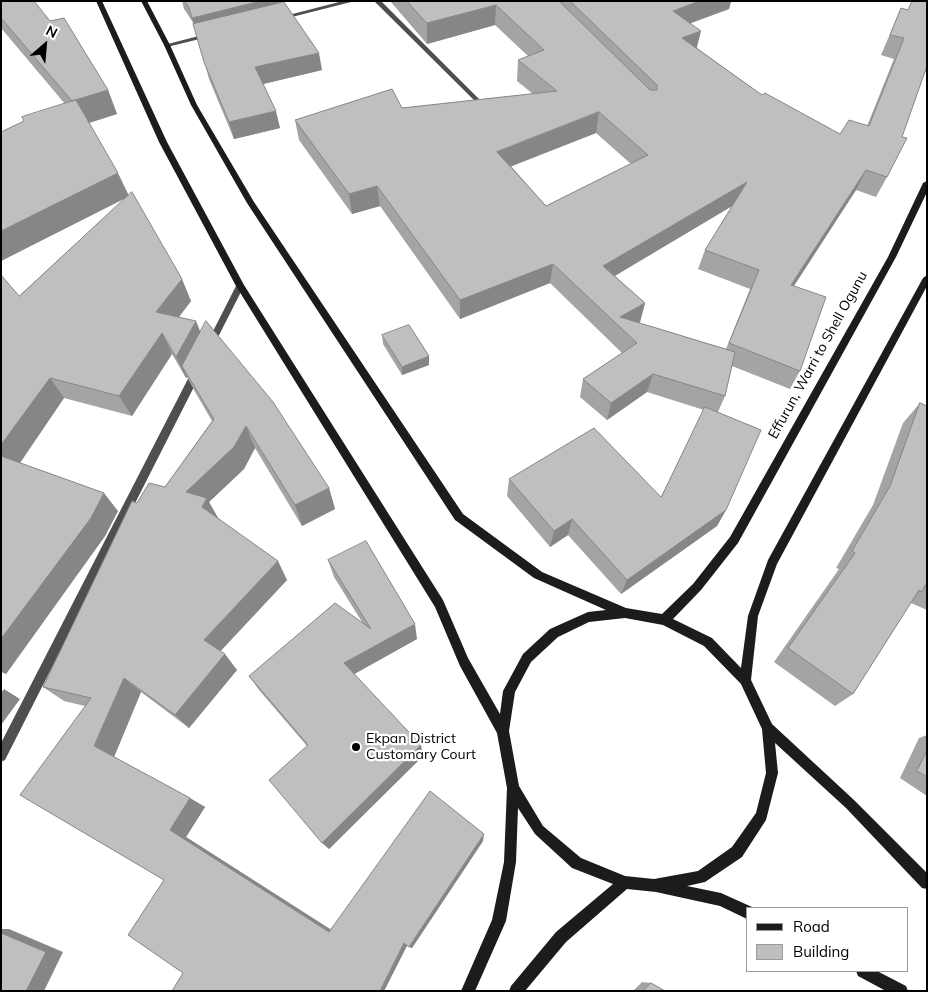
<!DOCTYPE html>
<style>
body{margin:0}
#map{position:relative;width:928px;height:992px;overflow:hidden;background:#fff;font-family:Mulish,sans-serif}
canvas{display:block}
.frame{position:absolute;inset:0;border:2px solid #000;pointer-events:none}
.legend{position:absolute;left:746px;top:907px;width:162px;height:65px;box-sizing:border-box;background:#fff;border:1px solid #999;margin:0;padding:6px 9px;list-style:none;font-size:15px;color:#000}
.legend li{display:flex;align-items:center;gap:10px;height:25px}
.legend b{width:25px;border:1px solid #999}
.north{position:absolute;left:20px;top:20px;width:50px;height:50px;-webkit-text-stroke:4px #fff;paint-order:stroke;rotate:27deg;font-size:14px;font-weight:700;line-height:20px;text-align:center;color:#000}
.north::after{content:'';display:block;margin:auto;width:18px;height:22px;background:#000;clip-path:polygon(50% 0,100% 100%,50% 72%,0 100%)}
</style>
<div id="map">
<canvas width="928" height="992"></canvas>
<div class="frame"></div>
<ul class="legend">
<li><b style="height:6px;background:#1c1c1c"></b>Road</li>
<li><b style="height:14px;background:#bfbfbf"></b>Building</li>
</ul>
<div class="north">N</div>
</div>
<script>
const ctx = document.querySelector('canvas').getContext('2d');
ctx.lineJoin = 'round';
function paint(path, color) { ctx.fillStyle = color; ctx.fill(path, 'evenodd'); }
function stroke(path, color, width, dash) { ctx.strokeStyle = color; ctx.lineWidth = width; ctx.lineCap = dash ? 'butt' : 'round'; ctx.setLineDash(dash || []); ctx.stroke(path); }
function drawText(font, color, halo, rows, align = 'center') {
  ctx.font = font + ' Mulish,sans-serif'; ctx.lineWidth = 4.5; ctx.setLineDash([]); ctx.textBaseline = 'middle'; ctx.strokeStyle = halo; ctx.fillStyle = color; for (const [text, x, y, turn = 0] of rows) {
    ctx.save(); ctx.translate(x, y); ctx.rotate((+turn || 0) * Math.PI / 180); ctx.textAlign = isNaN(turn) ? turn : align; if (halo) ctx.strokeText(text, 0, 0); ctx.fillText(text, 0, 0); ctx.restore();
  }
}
paint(new Path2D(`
 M343,1H355L280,20L277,18Z
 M374,1H381L488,108V110H484Z
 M210,33L212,34V36L167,47L164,45Z
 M240,283L244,286L214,345L213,347H207L206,345L236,286Z
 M196,369L201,373L5,760L1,762V743L191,373Z`), '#4f4f4f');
paint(new Path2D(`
 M96,1H102L167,142L244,285L443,600L468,658L500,714L503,691L523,654L550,629L588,612L606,610L534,578L455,520L247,203L191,105L164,45L141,1H147L170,45L197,105L254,202L463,514L542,572L626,608L662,614L693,584L730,537L888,257L923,183L927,181V192L896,257L738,543L701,590L673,619L712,638L741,668L748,616L768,560L923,278L927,275V286L777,564L758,616L751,680L772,724L854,800L927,873V889L922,888L846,808L775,743L778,773L766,820L742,857L705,882L687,886L721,893L752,907L747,908V919L720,906L656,892L627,889L566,942L525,991H509L511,986L556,932L613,884L572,868L535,834L518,808L516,862L506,921L475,991H461L492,920L504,862L507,788L497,733L460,666L435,607L236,286L159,142ZM625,618L663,625L704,646L741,684L762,729L766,773L756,813L732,847L698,871L654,879L625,876L581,858L543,826L519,786L509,731L515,692L531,662L558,637L589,622Z
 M856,971H877L906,986L908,991H886L858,976Z`), '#1c1c1c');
paint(new Path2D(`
 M1,1L50,21L108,90L117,114L89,123L128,196L191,301L179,317L200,332L329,488L335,509L302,526L255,448L244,469L209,502L218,518L287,580L220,651L237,670L189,728L141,692L114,757L205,807L186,837L330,929L483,841L412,948L407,945L384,991H172L183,973L164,880L85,706L64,701L43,687L137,503L165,487L212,421L194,390L187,377L186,378L172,354L132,416L64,398L20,463L118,511L105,536L6,674L1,672V275L19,296L126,198L1,261L65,104L1,28Z
 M182,1H281L322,70L263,84L280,128L234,139L209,79L194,24L184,9Z
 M390,1H731L729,9L691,23L697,48L762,95L840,134L867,126L894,59L881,55L901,8L908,10L927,1V70L925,73H924L887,177L876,197L856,190L794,286L800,371L790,389L732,366L725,396L718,412L726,510L717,526L621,594L568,535L550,547L507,496L509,479L661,497L704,410L647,392L607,420L580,397L583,379L622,353L550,283L460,319L380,206L352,214L299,140L295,120L402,108L533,94L517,81L518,60L528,56L495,25L427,44ZM596,133L631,164L546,206L511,166ZM732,206L705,250L698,269L750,289L726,349L639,323L640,322L645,303L615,276Z
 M382,335L429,365L402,375L383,344Z
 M920,403L927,406V610L911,603L853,694L835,706L774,662L839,569L836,568L873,505L903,423Z
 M328,560L417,639L354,674L423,756L329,849L307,746L259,690L249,676L362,622L334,577Z
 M927,735V796L900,778L919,738Z
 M642,982L651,983L665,991H633Z`), '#a4a4a4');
paint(new Path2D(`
 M261,1H281L284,14L197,35L192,18Z
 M700,1H731L729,9L669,31L673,11Z
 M496,5L495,25L427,44V23Z
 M701,31L696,51L682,38Z
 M319,53L322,70L259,85L255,67Z
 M108,90L117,114L82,125L72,101Z
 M276,111L280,128L234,139L229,122Z
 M599,112L596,133L497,172V152Z
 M866,170L856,190L782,304L791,285Z
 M118,173L129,196L1,261V231Z
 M747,182L739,202L599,285L603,266Z
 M377,186L380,206L352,214L349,194Z
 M553,264L550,283L460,319V300Z
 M182,279L191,301L166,334L156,312Z
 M645,303L640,322L624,331L620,317Z
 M196,321L205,343L182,366L187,377L186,378L176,357Z
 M162,333L172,354L132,416L119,396Z
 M429,356V365L402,375V367Z
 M653,374L647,392L607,420L611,403Z
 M50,378L64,398L13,473L1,461V445Z
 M246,426L255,448L244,469L209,502L218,518L214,527L186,492Z
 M329,488L335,509L302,526L295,505Z
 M104,493L118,511L105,536L6,674L1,671V639Z
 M726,510L717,526L621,594L627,580Z
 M572,519L568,535L550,547L554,531Z
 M278,561L287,580L217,655L204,640Z
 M415,624L417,639L349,677L344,663Z
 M225,654L237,670L189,728L175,715Z
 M124,678L141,692L114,757L94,746Z
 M4,689L20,699L1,725V693Z
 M421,745L423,756L329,849L322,843Z
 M190,798L205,807L186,837L336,933L329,932L170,830Z
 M484,834L483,841L412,948L409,947Z
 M1,929H9L63,952L44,991H26L1,933Z
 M404,943L408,944L384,991H380Z`), '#868686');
const building = new Path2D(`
 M1,1H34L50,21L64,18L108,90L72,101L1,18Z
 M185,1H261L192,18L189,8Z
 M407,1H559L650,90H657V85L570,1H700L673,11L701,31L682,38L762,95L765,93L840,134L849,120L869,126L904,38L890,35L901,8L908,10L912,1H927V66L902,137L907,138L887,177L866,170L791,285L826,297L800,371L729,343L759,270L705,250L747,182L603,266L645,303L620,317L735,352L725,396L653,374L611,403L583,379L637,343L553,264L460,300L377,186L349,194L295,120L392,89L402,108L557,91L518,60L544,50L496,5L427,23ZM599,112L648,155L546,206L497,152Z
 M284,2L319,53L255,67L276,111L229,122L204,62L193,24Z
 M76,100L118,173L1,231V132L24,121L22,117Z
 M132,192L182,279L156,312L196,321L176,357L162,333L119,396L50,378L1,445V275L19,296Z
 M206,321L273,402L329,488L295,505L246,426L234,447L186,492L207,498L202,507L278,561L204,640L225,654L175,715L124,678L94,746L190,798L170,830L329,932L430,791L484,834L409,947L404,943L380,991H172L183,973L128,935L164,880L20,795L91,698L43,687L132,501L137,503L149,483L165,487L214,419L182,366Z
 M409,325L429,356L402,367L382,335Z
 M920,403L927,406V586L925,585L922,592L919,590L853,694L788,648L855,553L852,551L890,486Z
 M705,407L761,430L726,510L627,580L572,519L554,531L509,479L594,428L661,497Z
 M1,456L104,493L91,518L1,639Z
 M366,541L415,624L344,663L421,745L322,843L269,780L308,745L249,676L335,603L371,629L328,560Z
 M927,751V777L917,771Z
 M1,933L46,952L26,991H1Z
 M651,983L665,991H643Z`);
paint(building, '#bfbfbf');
stroke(building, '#868686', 1);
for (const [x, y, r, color] of [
 [356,747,5,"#000"]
]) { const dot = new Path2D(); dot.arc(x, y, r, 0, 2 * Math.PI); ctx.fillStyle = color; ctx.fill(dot); stroke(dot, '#fff', 2); }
drawText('14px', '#000', '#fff', [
 ["Effurun, Warri to Shell Ogunu",818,355,-61]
]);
drawText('14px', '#000', '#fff', [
 ["Ekpan District",366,739],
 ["Customary Court",366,755]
], 'left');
</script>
